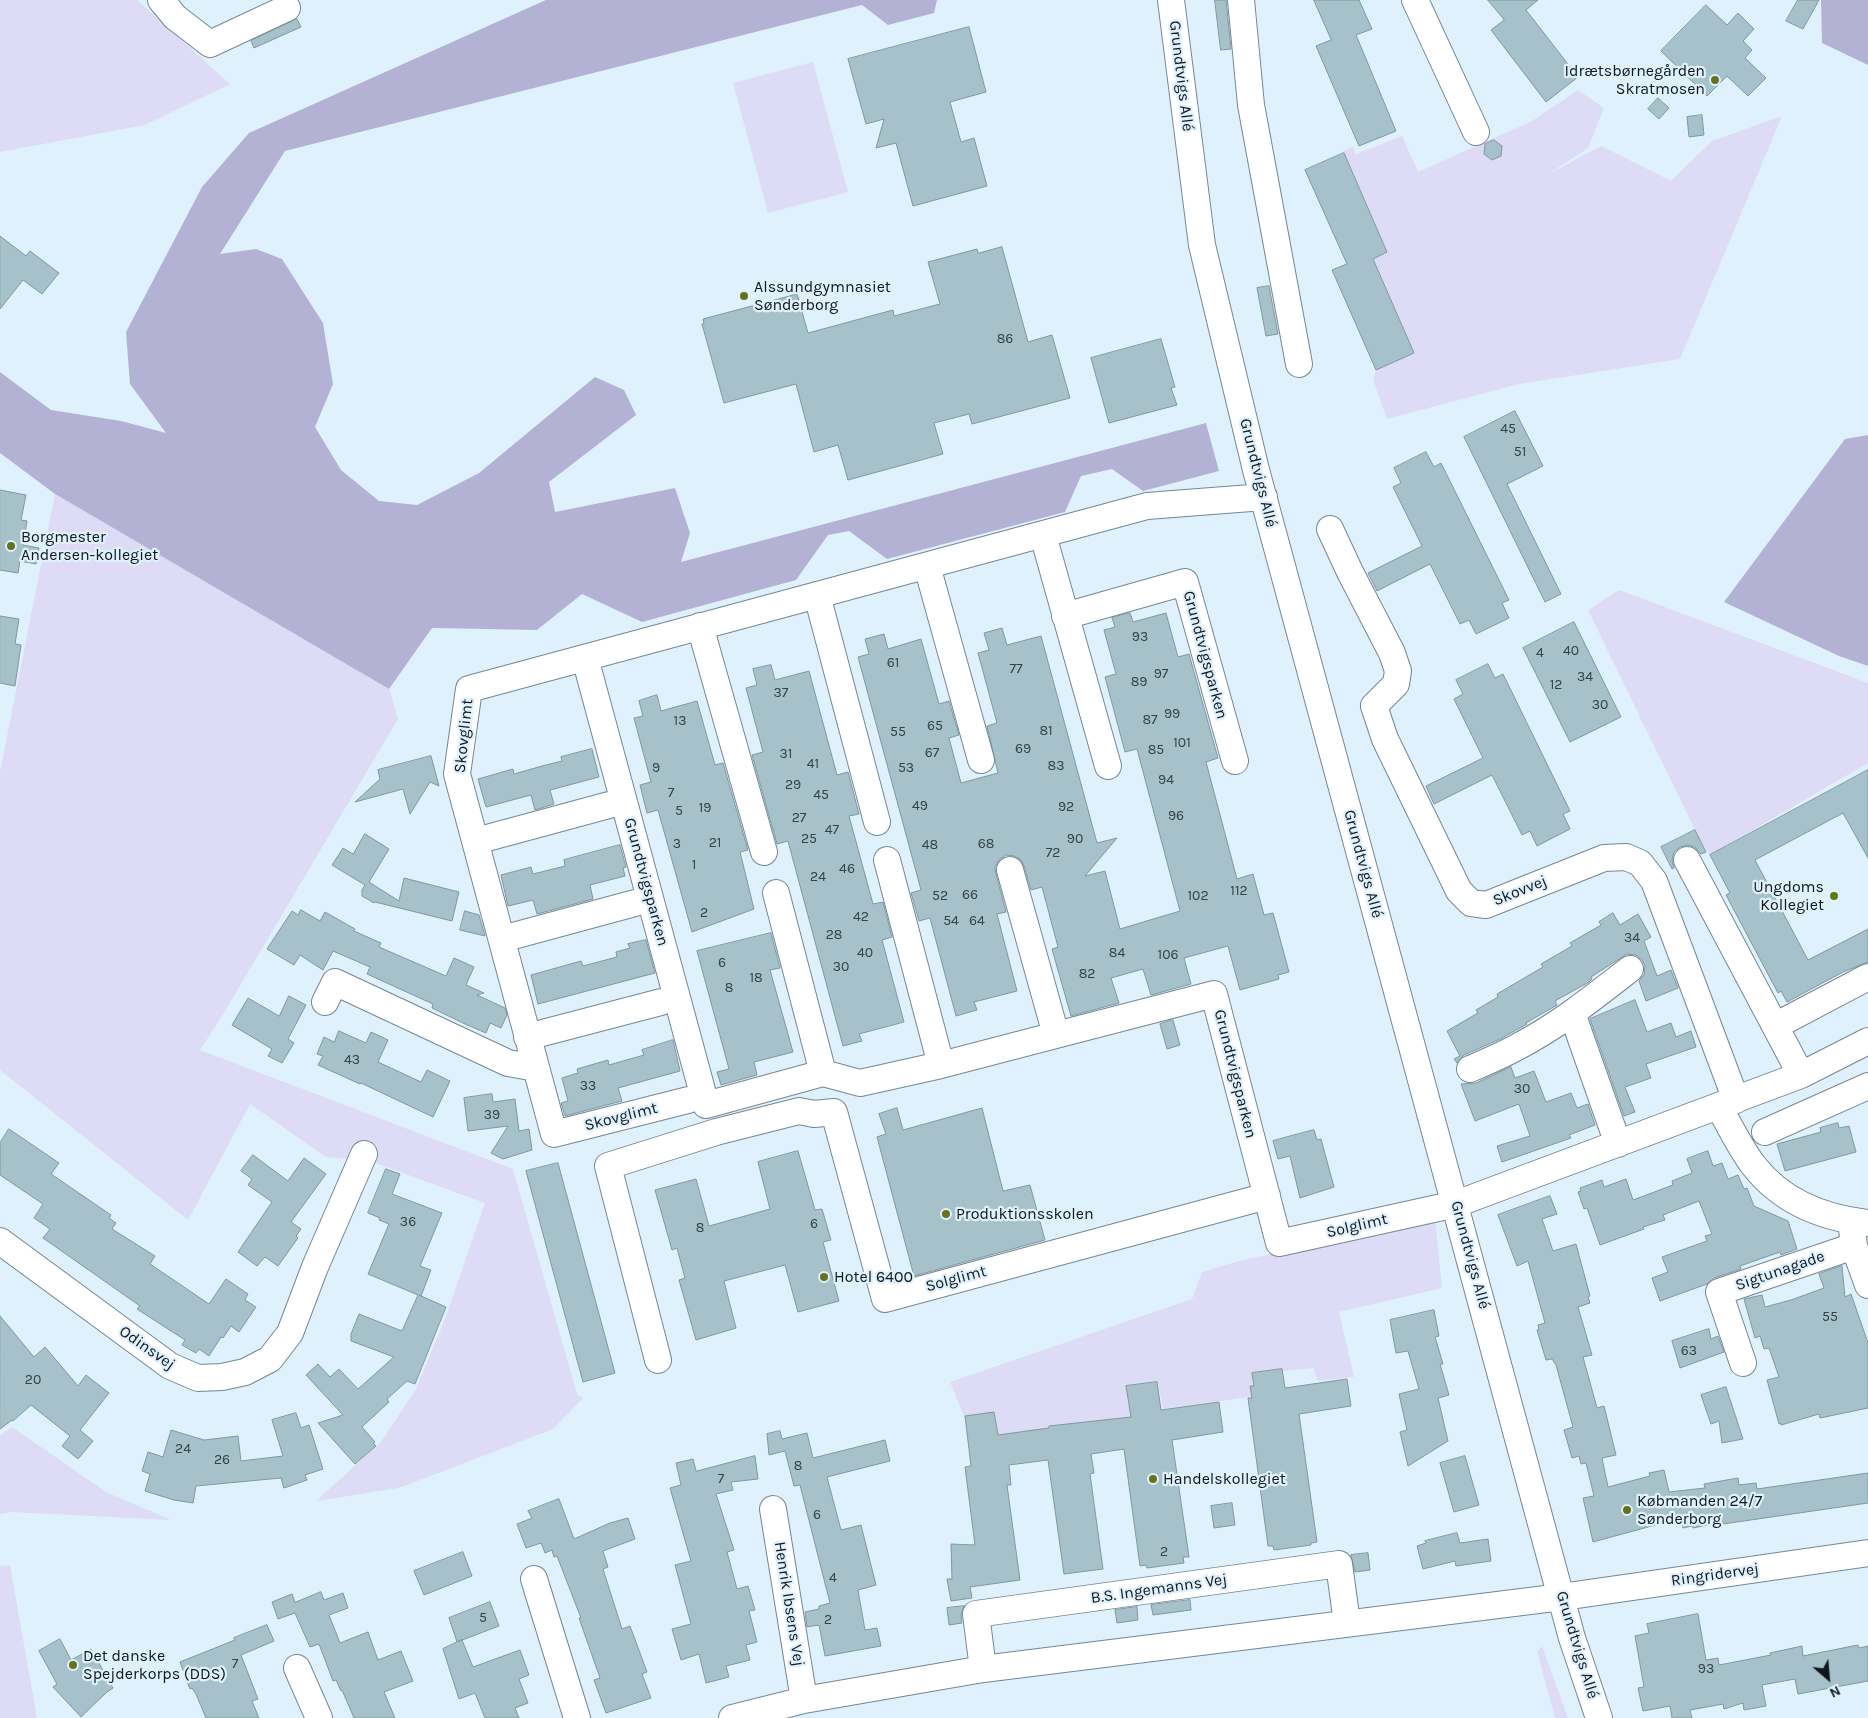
<!DOCTYPE html>
<meta charset="utf-8">
<style>
body{margin:0}
#map{position:relative;width:1868px;height:1718px;overflow:hidden;background:#e0f1fe;font-family:Karla,sans-serif}
canvas{display:block}
.north{position:absolute;left:1803px;top:1653px;width:50px;height:50px;-webkit-text-stroke:4px #e0f1fe;paint-order:stroke;rotate:153deg;font-size:14px;font-weight:700;line-height:20px;text-align:center;color:#0e161c}
.north::after{content:'';display:block;margin:auto;width:18px;height:22px;background:#0e161c;clip-path:polygon(50% 0,100% 100%,50% 72%,0 100%)}
</style>
<div id="map">
<canvas width="1868" height="1718"></canvas>
<div class="north">N</div>
</div>
<script>
const ctx = document.querySelector('canvas').getContext('2d');
ctx.lineJoin = 'round';
function paint(path, color) { ctx.fillStyle = color; ctx.fill(path, 'evenodd'); }
function stroke(path, color, width, dash) { ctx.strokeStyle = color; ctx.lineWidth = width; ctx.lineCap = dash ? 'butt' : 'round'; ctx.setLineDash(dash || []); ctx.stroke(path); }
function drawText(font, color, halo, rows, align = 'center') {
  ctx.font = font + ' Karla,sans-serif'; ctx.lineWidth = 4.5; ctx.setLineDash([]); ctx.textBaseline = 'middle'; ctx.strokeStyle = halo; ctx.fillStyle = color; for (const [text, x, y, turn = 0] of rows) {
    ctx.save(); ctx.translate(x, y); ctx.rotate((+turn || 0) * Math.PI / 180); ctx.textAlign = isNaN(turn) ? turn : align; if (halo) ctx.strokeText(text, 0, 0); ctx.fillText(text, 0, 0); ctx.restore();
  }
}
paint(new Path2D(`
 M0,0H137L230,84L145,125L0,152Z
 M813,62L848,192L768,213L733,83Z
 M1578,90L1604,108L1588,148L1547,175L1601,146L1671,181L1712,141L1782,116L1680,359L1519,384L1387,419L1373,379L1376,370L1414,353L1373,259L1387,252L1343,151L1352,147L1356,154L1402,136L1418,172L1532,121Z
 M55,494L389,689L398,719L222,1016L200,1050L513,1169L577,1394L583,1398L553,1429L399,1488L316,1501L381,1442L416,1389L445,1319L485,1203L370,1161L326,1157L250,1104L188,1220L0,1070V772Z
 M1619,590L1868,683V763L1710,855L1699,838L1643,723L1640,720L1641,719L1588,610Z
 M1435,1220L1442,1288L1339,1312L1354,1377L1318,1381L1313,1368L1253,1374L1256,1396L1163,1409L1158,1383L1128,1387L1132,1417L998,1436L995,1415L965,1419L950,1382L1192,1299L1202,1272L1243,1260Z
 M12,1427L106,1492L171,1520L10,1512L0,1514V1436Z
 M10,1565L37,1718H0V1566Z
 M1542,1646L1568,1718H1555L1537,1651Z`), '#dddbf5');
paint(new Path2D(`
 M546,0H937L934,13L888,25L862,5L285,151L220,254L256,249L282,259L323,323L333,384L315,427L341,470L379,501L417,505L479,473L595,377L624,390L636,415L549,482L555,512L675,488L690,533L681,562L1206,423L1219,471L1143,491L1112,469L1081,476L1065,512L887,559L849,531L828,535L796,580L642,622L582,594L537,630L432,628L389,689L55,494L0,453V372L51,410L121,421L166,433L130,384L126,332L202,187L249,133Z
 M1821,0H1868V65L1822,43Z
 M1868,435V666L1839,656L1724,602L1845,439Z`), '#b4b2d4');
const building = new Path2D(`
 M1215,0H1226L1231,49L1221,50Z
 M1314,0H1359L1372,29L1356,35L1396,131L1359,146L1316,46L1331,40Z
 M1488,0H1538L1526,10L1578,77L1546,102L1491,30L1504,20Z
 M1798,0H1819L1803,29L1786,21Z
 M1706,5L1727,25L1738,13L1754,29L1743,41L1752,50L1745,58L1766,78L1748,96L1727,76L1707,96L1661,51Z
 M297,19L301,27L254,48L251,41Z
 M969,27L986,92L950,102L961,142L974,138L987,186L913,206L896,143L876,148L884,119L866,124L848,59Z
 M1658,98L1669,108L1659,119L1648,109Z
 M1702,115L1704,135L1689,137L1687,117Z
 M1494,140L1502,146L1501,156L1492,160L1484,154L1485,144Z
 M1344,153L1387,252L1373,259L1414,353L1376,370L1332,270L1347,264L1305,170Z
 M0,236L26,256L30,251L59,273L42,294L23,280L0,309Z
 M1002,247L1028,342L1052,335L1070,398L972,424L969,414L934,423L943,454L848,480L838,445L814,452L796,384L724,403L702,324H704L703,319L797,294L808,333L893,310L894,316L940,304L928,262L977,249L978,253Z
 M1269,286L1278,334L1266,336L1257,288Z
 M1161,339L1175,387L1171,388L1177,405L1109,423L1091,358Z
 M1515,411L1543,466L1507,484L1561,594L1545,602L1464,437Z
 M1426,452L1434,467L1441,463L1509,600L1502,603L1509,618L1476,634L1469,620L1460,624L1430,564L1377,591L1368,573L1422,546L1393,487L1401,483L1394,468Z
 M0,490L26,495L21,520L27,521L23,545L39,548L36,564L20,561L18,573L0,570Z
 M1130,613L1133,622L1166,613L1178,657L1189,654L1218,758L1206,762L1237,879L1253,874L1264,915L1273,913L1289,972L1278,975L1279,979L1240,990L1228,946L1184,958L1191,984L1151,995L1143,969L1111,978L1119,1003L1071,1016L1052,949L1058,947L1042,887L1031,890L1024,866L1021,860L1014,856L1006,855L999,860L995,867L996,874L1006,912L997,914L1017,991L974,1002L977,1010L956,1016L930,918L919,921L911,893L921,890L858,657L869,654L865,639L884,634L888,649L921,639L939,704L949,701L959,735L949,738L961,783L998,773L987,726L997,723L978,653L989,650L984,633L1002,628L1007,645L1041,636L1097,843L1117,838L1085,876L1105,871L1120,929L1180,911L1137,749L1125,752L1105,677L1116,674L1104,630L1115,627L1112,618Z
 M0,616L19,619L15,644L21,645L15,686L0,683Z
 M1574,622L1621,717L1570,742L1523,648Z
 M1488,664L1495,678L1503,674L1570,811L1563,814L1570,829L1537,846L1530,831L1522,835L1492,775L1434,804L1426,786L1483,758L1454,699L1463,694L1456,680Z
 M771,665L775,680L809,671L837,775L848,772L859,814L849,816L873,904L883,902L892,937L882,940L904,1022L859,1034L862,1041L843,1046L788,841L777,844L752,755L763,752L746,688L757,685L753,669Z
 M657,695L661,711L697,701L715,765L723,763L748,850L740,852L754,909L692,932L658,810L647,813L640,785L651,782L634,718L643,716L639,701Z
 M592,749L599,777L550,790L554,804L535,810L531,795L486,807L478,779L513,769L514,774L542,766L562,761L561,757Z
 M431,756L439,786L430,782L410,814L403,789L355,802L380,779L378,770Z
 M1868,770V858L1843,813L1755,860L1808,960L1868,929V962L1843,972L1787,1002L1781,991L1778,993L1726,895L1730,893L1710,855Z
 M1695,830L1706,852L1701,854L1695,847L1687,845L1680,847L1674,852L1672,860L1674,868L1672,869L1661,847Z
 M365,834L389,849L369,882L399,901L404,878L459,892L452,921L375,902L374,903L362,896V890L365,885L332,865L343,848L353,854Z
 M620,845L626,867L623,868L625,876L590,885L593,899L537,914L533,900L508,906L501,875L531,867L533,874L565,866L564,860Z
 M301,910L320,921L325,912L355,929L354,931L381,943L379,947L446,976L454,958L474,967L466,985L484,993L477,995L505,1008L507,1015L501,1028L490,1023L486,1033L465,1024L432,1008L433,1004L367,974L370,967L333,951L323,970L300,955L294,965L267,949L292,911L298,915Z
 M465,911L479,915L485,936L460,930Z
 M1613,913L1620,925L1638,914L1651,937L1644,941L1657,976L1671,970L1678,988L1646,1001L1639,981L1644,975L1645,966L1642,960L1636,955L1627,954L1591,977L1592,979L1589,982L1555,1001L1557,1005L1526,1023L1527,1024L1500,1039L1464,1055L1457,1063L1454,1059L1460,1056L1447,1031L1478,1013L1476,1010L1498,997L1497,994L1543,967L1541,964L1572,946L1570,943L1601,925L1599,922Z
 M771,933L780,968L770,970L793,1052L754,1062L757,1075L721,1085L717,1072L729,1069L697,951Z
 M646,940L655,973L538,1004L531,975L581,961L583,966L617,957L616,952L630,948L628,944Z
 M289,996L306,1005L288,1039L294,1043L282,1063L268,1056L272,1049L232,1025L248,998L279,1016Z
 M1635,1000L1647,1032L1671,1023L1676,1037L1691,1031L1696,1047L1646,1064L1651,1078L1625,1087L1635,1112L1624,1116L1590,1019Z
 M1173,1020L1180,1045L1167,1049L1160,1024Z
 M339,1031L366,1043L371,1032L388,1040L378,1062L421,1082L427,1070L450,1081L433,1117L361,1083L360,1084L318,1065L323,1056L317,1054L324,1037L334,1042Z
 M673,1040L680,1071L618,1088L622,1101L565,1116L561,1103L568,1101L562,1078L578,1073L577,1069L608,1060L609,1065L644,1055L642,1050Z
 M1511,1067L1515,1078L1534,1071L1546,1102L1571,1093L1577,1108L1588,1104L1595,1125L1569,1135L1571,1138L1502,1162L1497,1146L1530,1136L1519,1104L1475,1121L1461,1084L1476,1083Z
 M492,1094L493,1102L515,1099L519,1131L529,1129L532,1150L503,1159L491,1153L508,1126L468,1131L464,1098Z
 M897,1108L903,1130L982,1108L1003,1191L1030,1185L1045,1240L914,1276L877,1137L886,1134L879,1114Z
 M1838,1123L1839,1128L1849,1126L1856,1152L1785,1171L1777,1144L1821,1132L1820,1128Z
 M9,1129L59,1163L51,1174L111,1215L109,1218L116,1223L112,1229L155,1256L150,1264L209,1304L226,1279L248,1294L245,1300L256,1307L239,1332L231,1326L223,1338L221,1337L209,1356L199,1349L196,1353L182,1345L185,1340L137,1309L140,1306L43,1238L50,1229L34,1218L43,1204L0,1175V1143Z
 M1314,1130L1317,1140L1321,1139L1334,1187L1300,1198L1290,1156L1278,1159L1273,1141Z
 M798,1151L815,1210L822,1209L831,1240L823,1242L839,1301L798,1312L785,1265L724,1281L736,1328L696,1340L679,1280L685,1278L677,1248L672,1250L655,1190L696,1179L709,1226L770,1209L758,1162Z
 M1708,1151L1713,1166L1722,1163L1728,1179L1738,1175L1744,1189L1747,1188L1754,1206L1788,1221L1797,1249L1781,1255L1780,1252L1740,1266L1741,1269L1714,1278L1707,1284L1660,1301L1652,1278L1668,1272L1662,1257L1707,1241L1705,1236L1712,1234L1699,1201L1663,1215L1665,1220L1643,1227L1644,1229L1600,1245L1587,1208L1584,1209L1578,1192L1581,1191L1580,1188L1602,1180L1604,1187L1626,1179L1633,1200L1673,1185L1672,1181L1692,1173L1687,1159Z
 M253,1155L288,1181L304,1158L326,1174L291,1222L301,1229L296,1236L298,1238L278,1266L265,1257L257,1266L238,1252L272,1202L248,1185L252,1179L241,1171Z
 M558,1163L615,1373L583,1382L526,1171Z
 M386,1169L400,1174L392,1194L442,1213L420,1266L431,1270L421,1296L419,1295L446,1307L415,1384L407,1381L387,1399L389,1402L362,1427L375,1442L373,1443L376,1446L355,1464L318,1423L343,1415L306,1375L318,1364L330,1377L339,1369L358,1389L394,1357L351,1341V1334L359,1314L402,1331L418,1295L368,1274L389,1224L379,1220L380,1218L368,1213Z
 M1550,1196L1557,1214L1542,1219L1553,1251L1576,1244L1590,1296L1588,1297L1590,1303L1578,1307L1592,1355L1583,1357L1597,1408L1604,1406L1616,1455L1602,1458L1608,1487L1650,1476L1649,1473L1664,1470L1669,1492L1705,1488L1704,1484L1738,1478L1739,1485L1756,1483L1757,1489L1868,1473V1503L1723,1524V1522L1693,1528L1692,1526L1683,1528L1681,1518L1593,1542L1583,1498L1594,1496L1586,1463L1581,1464L1579,1456L1572,1458L1564,1430L1573,1427L1556,1365L1552,1359L1546,1360L1537,1330H1539L1538,1325L1545,1323L1528,1261L1517,1266L1498,1215Z
 M1842,1266L1845,1297L1851,1294L1868,1343V1408L1820,1418L1819,1414L1781,1425V1423L1779,1424L1767,1380L1779,1377L1769,1348L1764,1349L1760,1336L1755,1338L1744,1299L1762,1295L1765,1307L1791,1300L1824,1288L1819,1274Z
 M1434,1310L1439,1336L1435,1337L1443,1364H1440L1449,1395L1438,1398L1448,1441L1408,1466L1400,1432L1407,1430L1399,1394L1419,1389L1408,1351L1396,1353L1390,1320Z
 M0,1316L34,1357L45,1347L78,1386L86,1375L109,1393L80,1430L93,1441L78,1459L62,1446L70,1436L31,1405L13,1421L12,1420L0,1429Z
 M1709,1329L1711,1339L1718,1336L1724,1352L1680,1368L1672,1341Z
 M1282,1369L1285,1388L1347,1379L1351,1406L1299,1414L1317,1542L1311,1543V1545L1274,1550L1273,1546H1268L1248,1398H1252L1250,1386H1254L1252,1373Z
 M1157,1382L1161,1410L1219,1402L1223,1432L1172,1440L1189,1557H1183L1184,1563L1147,1568L1146,1565L1140,1566L1124,1449L1091,1454L1094,1473L1090,1474L1103,1569L1064,1574L1048,1460L1009,1465L1011,1485H1007L1020,1580L970,1587L972,1598L951,1601L947,1579H952L951,1544L975,1545L965,1467L971,1466L965,1416L994,1412L998,1435L1049,1428V1426L1131,1417L1126,1386Z
 M1726,1387L1743,1439L1722,1443L1719,1421L1711,1424L1701,1395Z
 M296,1413L301,1428L309,1425L323,1469L305,1475L307,1480L284,1488L281,1478L196,1486L193,1503L174,1500L145,1491L150,1474L142,1471L148,1452L163,1457L171,1430L204,1440L238,1436L241,1461L283,1456L272,1420Z
 M780,1431L782,1439L807,1433L813,1458L885,1440L890,1461L827,1477L841,1530L861,1525L876,1585L858,1590L865,1630L877,1628L881,1646L825,1656L819,1625L807,1627L805,1612L819,1609V1606L830,1603L800,1485L794,1486L785,1451L769,1455L767,1434Z
 M755,1456L758,1479L731,1482L733,1490L716,1494L734,1550L727,1552L737,1589L748,1586L755,1610L749,1611L757,1642L746,1645L750,1660L726,1666L729,1677L706,1683L699,1654L681,1660L672,1629L691,1624L675,1565L691,1561L670,1488L681,1485L676,1463L693,1459L696,1471Z
 M1465,1456L1479,1505L1454,1512L1440,1463Z
 M559,1499L574,1539L610,1523L628,1518L635,1539L603,1551L608,1567L603,1569L622,1629L630,1626L640,1653L647,1672L642,1674L651,1698L606,1713L594,1680L600,1678L579,1618H581L557,1556L554,1557L552,1550L545,1553L541,1543L526,1548L517,1524L532,1518L528,1511Z
 M1232,1503L1235,1525L1214,1528L1211,1506Z
 M1457,1533L1460,1543L1488,1539L1491,1561L1456,1566L1455,1561L1423,1569L1417,1546L1426,1543L1425,1541Z
 M463,1552L472,1576L424,1595L414,1571Z
 M1368,1553L1370,1570L1355,1572L1351,1555Z
 M321,1592L324,1600L343,1593L348,1608L329,1615L340,1643L368,1632L378,1660L401,1651L413,1681L384,1692L395,1718H354L342,1690L341,1691L336,1680L333,1681L319,1644L310,1647L295,1613L278,1619L272,1602L292,1594L295,1602Z
 M1190,1600L1191,1610L1153,1615L1151,1605Z
 M490,1602L499,1626L457,1642L449,1618Z
 M964,1606L961,1615L962,1623L949,1625L947,1608Z
 M1137,1607L1138,1620L1117,1623L1115,1610Z
 M1698,1614L1706,1660L1718,1658L1719,1665L1771,1655L1770,1653L1802,1646L1803,1656L1858,1645L1859,1648L1868,1646V1681L1798,1694L1795,1679L1762,1685L1766,1706L1744,1710L1743,1703L1724,1709L1723,1704L1690,1710L1692,1718H1672L1670,1706L1643,1711L1638,1688L1644,1687L1635,1636L1649,1633L1647,1624Z
 M267,1625L274,1641L241,1655L258,1699L252,1701L259,1718H206L196,1694L192,1688L190,1689L180,1662L235,1640L234,1638Z
 M60,1639L71,1660L91,1649L113,1688L107,1692L81,1717L53,1687L57,1684L39,1651Z
 M462,1640L473,1667L520,1650L529,1675L519,1679L528,1703L515,1708L519,1718H485L475,1693L459,1699L443,1649Z`);
paint(building, '#a6c1c9');
stroke(building, '#7e989f', 1);
const minor = new Path2D(`
 M161,0L175,17L210,44L287,8
 M1171,0L1202,245L1256,470L1572,1638L1599,1718
 M1241,0L1251,105L1299,364
 M1415,0L1476,132
 M1330,529L1350,572L1392,653L1398,671L1396,684L1374,706L1385,739L1459,891L1471,903L1486,905L1604,858L1626,857L1640,863L1654,881L1736,1100
 M1043,535L1108,766
 M927,566L981,760
 M817,595L877,822
 M1065,616L1185,582L1235,761
 M700,626L764,852
 M585,658L706,1105L823,1073L860,1083L941,1065L1056,1035
 M476,841L609,805
 M887,860L941,1065
 M1687,860L1801,1075
 M1010,870L1056,1035L1214,994L1279,1243L1456,1204L1801,1075L1868,1041
 M776,893L823,1073
 M502,939L635,903
 M325,1002L335,982L508,1063L536,1068
 M1572,1013L1618,1144
 M1775,1026L1868,977
 M527,1037L661,1002
 M1470,1069C1486,1062 1503,1055 1519,1046C1559,1025 1594,997 1630,969
 M688,1100L554,1134L457,774L469,689L1147,506L1264,497
 M1719,1107C1730,1126 1740,1148 1754,1166C1782,1202 1824,1218 1868,1223
 M1765,1132L1868,1086
 M1852,1229L1854,1246L1868,1285
 M0,1241L170,1366L198,1378L222,1377L245,1372L270,1359L290,1333L315,1267L364,1154
 M658,1360L608,1166L716,1132L799,1111L814,1114L834,1112L885,1299L1267,1196
 M1743,1363L1719,1292L1854,1246
 M773,1509L804,1700
 M534,1579L577,1718
 M297,1668L319,1718
 M983,1669L976,1614L1339,1564L1347,1623
 M732,1718L804,1700L983,1669L1562,1597L1868,1553`);
stroke(minor, '#738795', 28);
stroke(minor, '#fff', 26);
for (const [x, y, r, color] of [
 [1715,80,5,"#65731e"],
 [744,296,5,"#65731e"],
 [11,546,5,"#65731e"],
 [1834,896,5,"#65731e"],
 [946,1214,5,"#65731e"],
 [824,1277,5,"#65731e"],
 [1153,1479,5,"#65731e"],
 [1627,1510,5,"#65731e"],
 [73,1665,5,"#65731e"]
]) { const dot = new Path2D(); dot.arc(x, y, r, 0, 2 * Math.PI); ctx.fillStyle = color; ctx.fill(dot); stroke(dot, '#e0f1fe', 2); }
drawText('14px', '#344147', null, [
 ["86",1005,339],
 ["45",1508,429],
 ["51",1520,452],
 ["93",1140,637],
 ["40",1571,651],
 ["4",1540,653],
 ["61",893,663],
 ["77",1016,669],
 ["97",1161,674],
 ["34",1585,677],
 ["89",1139,682],
 ["12",1556,685],
 ["37",781,693],
 ["30",1600,705],
 ["99",1172,714],
 ["87",1150,720],
 ["13",680,721],
 ["65",935,726],
 ["81",1046,731],
 ["55",898,732],
 ["101",1182,743],
 ["69",1023,749],
 ["85",1156,750],
 ["67",932,753],
 ["31",786,754],
 ["41",813,764],
 ["83",1056,766],
 ["9",656,768],
 ["53",906,768],
 ["94",1166,780],
 ["29",793,785],
 ["7",671,793],
 ["45",821,795],
 ["49",920,806],
 ["92",1066,807],
 ["19",705,808],
 ["5",679,811],
 ["96",1176,816],
 ["27",799,818],
 ["47",832,830],
 ["25",809,839],
 ["90",1075,839],
 ["21",715,843],
 ["3",677,844],
 ["68",986,844],
 ["48",930,845],
 ["72",1053,853],
 ["1",694,865],
 ["46",847,869],
 ["24",818,877],
 ["112",1239,891],
 ["66",970,895],
 ["52",940,896],
 ["102",1198,896],
 ["2",704,913],
 ["42",861,917],
 ["54",951,921],
 ["64",977,921],
 ["28",834,935],
 ["34",1632,938],
 ["40",865,953],
 ["84",1117,953],
 ["106",1168,955],
 ["6",722,963],
 ["30",841,967],
 ["82",1087,974],
 ["18",756,978],
 ["8",729,988],
 ["43",352,1060],
 ["33",588,1086],
 ["30",1522,1089],
 ["39",492,1115],
 ["36",408,1222],
 ["6",814,1224],
 ["8",700,1228],
 ["55",1830,1317],
 ["63",1689,1351],
 ["20",33,1380],
 ["24",183,1449],
 ["26",222,1460],
 ["8",798,1466],
 ["7",721,1479],
 ["6",817,1515],
 ["2",1164,1552],
 ["4",833,1578],
 ["5",483,1618],
 ["2",828,1620],
 ["7",235,1664],
 ["93",1706,1669]
]);
drawText('16px', '#0e161c', '#e0f1fe', [
 ["Idrætsbørnegården",1705,71,"right"],
 ["Skratmosen",1705,89,"right"],
 ["Alssundgymnasiet",754,287],
 ["Sønderborg",754,305],
 ["Borgmester",21,537],
 ["Andersen-kollegiet",21,555],
 ["Ungdoms",1824,887,"right"],
 ["Kollegiet",1824,905,"right"],
 ["Produktionsskolen",956,1214],
 ["Hotel 6400",834,1277],
 ["Handelskollegiet",1163,1479],
 ["Købmanden 24/7",1637,1501],
 ["Sønderborg",1637,1519],
 ["Det danske",83,1656],
 ["Spejderkorps (DDS)",83,1674]
], 'left');
drawText('16px', '#0e161c', '#e0f1fe', [
 ["Grundtvigs Allé",1181,76,83],
 ["Grundtvigs Allé",1258,473,76],
 ["Grundtvigsparken",1205,655,75],
 ["Skovglimt",464,736,-84],
 ["Grundtvigs Allé",1363,864,75],
 ["Grundtvigsparken",646,882,75],
 ["Skovvej",1520,891,-22],
 ["Grundtvigsparken",1235,1074,76],
 ["Skovglimt",621,1117,-14],
 ["Solglimt",1357,1226,-13],
 ["Grundtvigs Allé",1470,1255,75],
 ["Sigtunagade",1780,1271,-19],
 ["Solglimt",956,1279,-15],
 ["Odinsvej",147,1348,35],
 ["Ringridervej",1715,1575,-8],
 ["B.S. Ingemanns Vej",1159,1589,-8],
 ["Henrik Ibsens Vej",789,1604,81],
 ["Grundtvigs Allé",1577,1645,73]
]);
</script>
